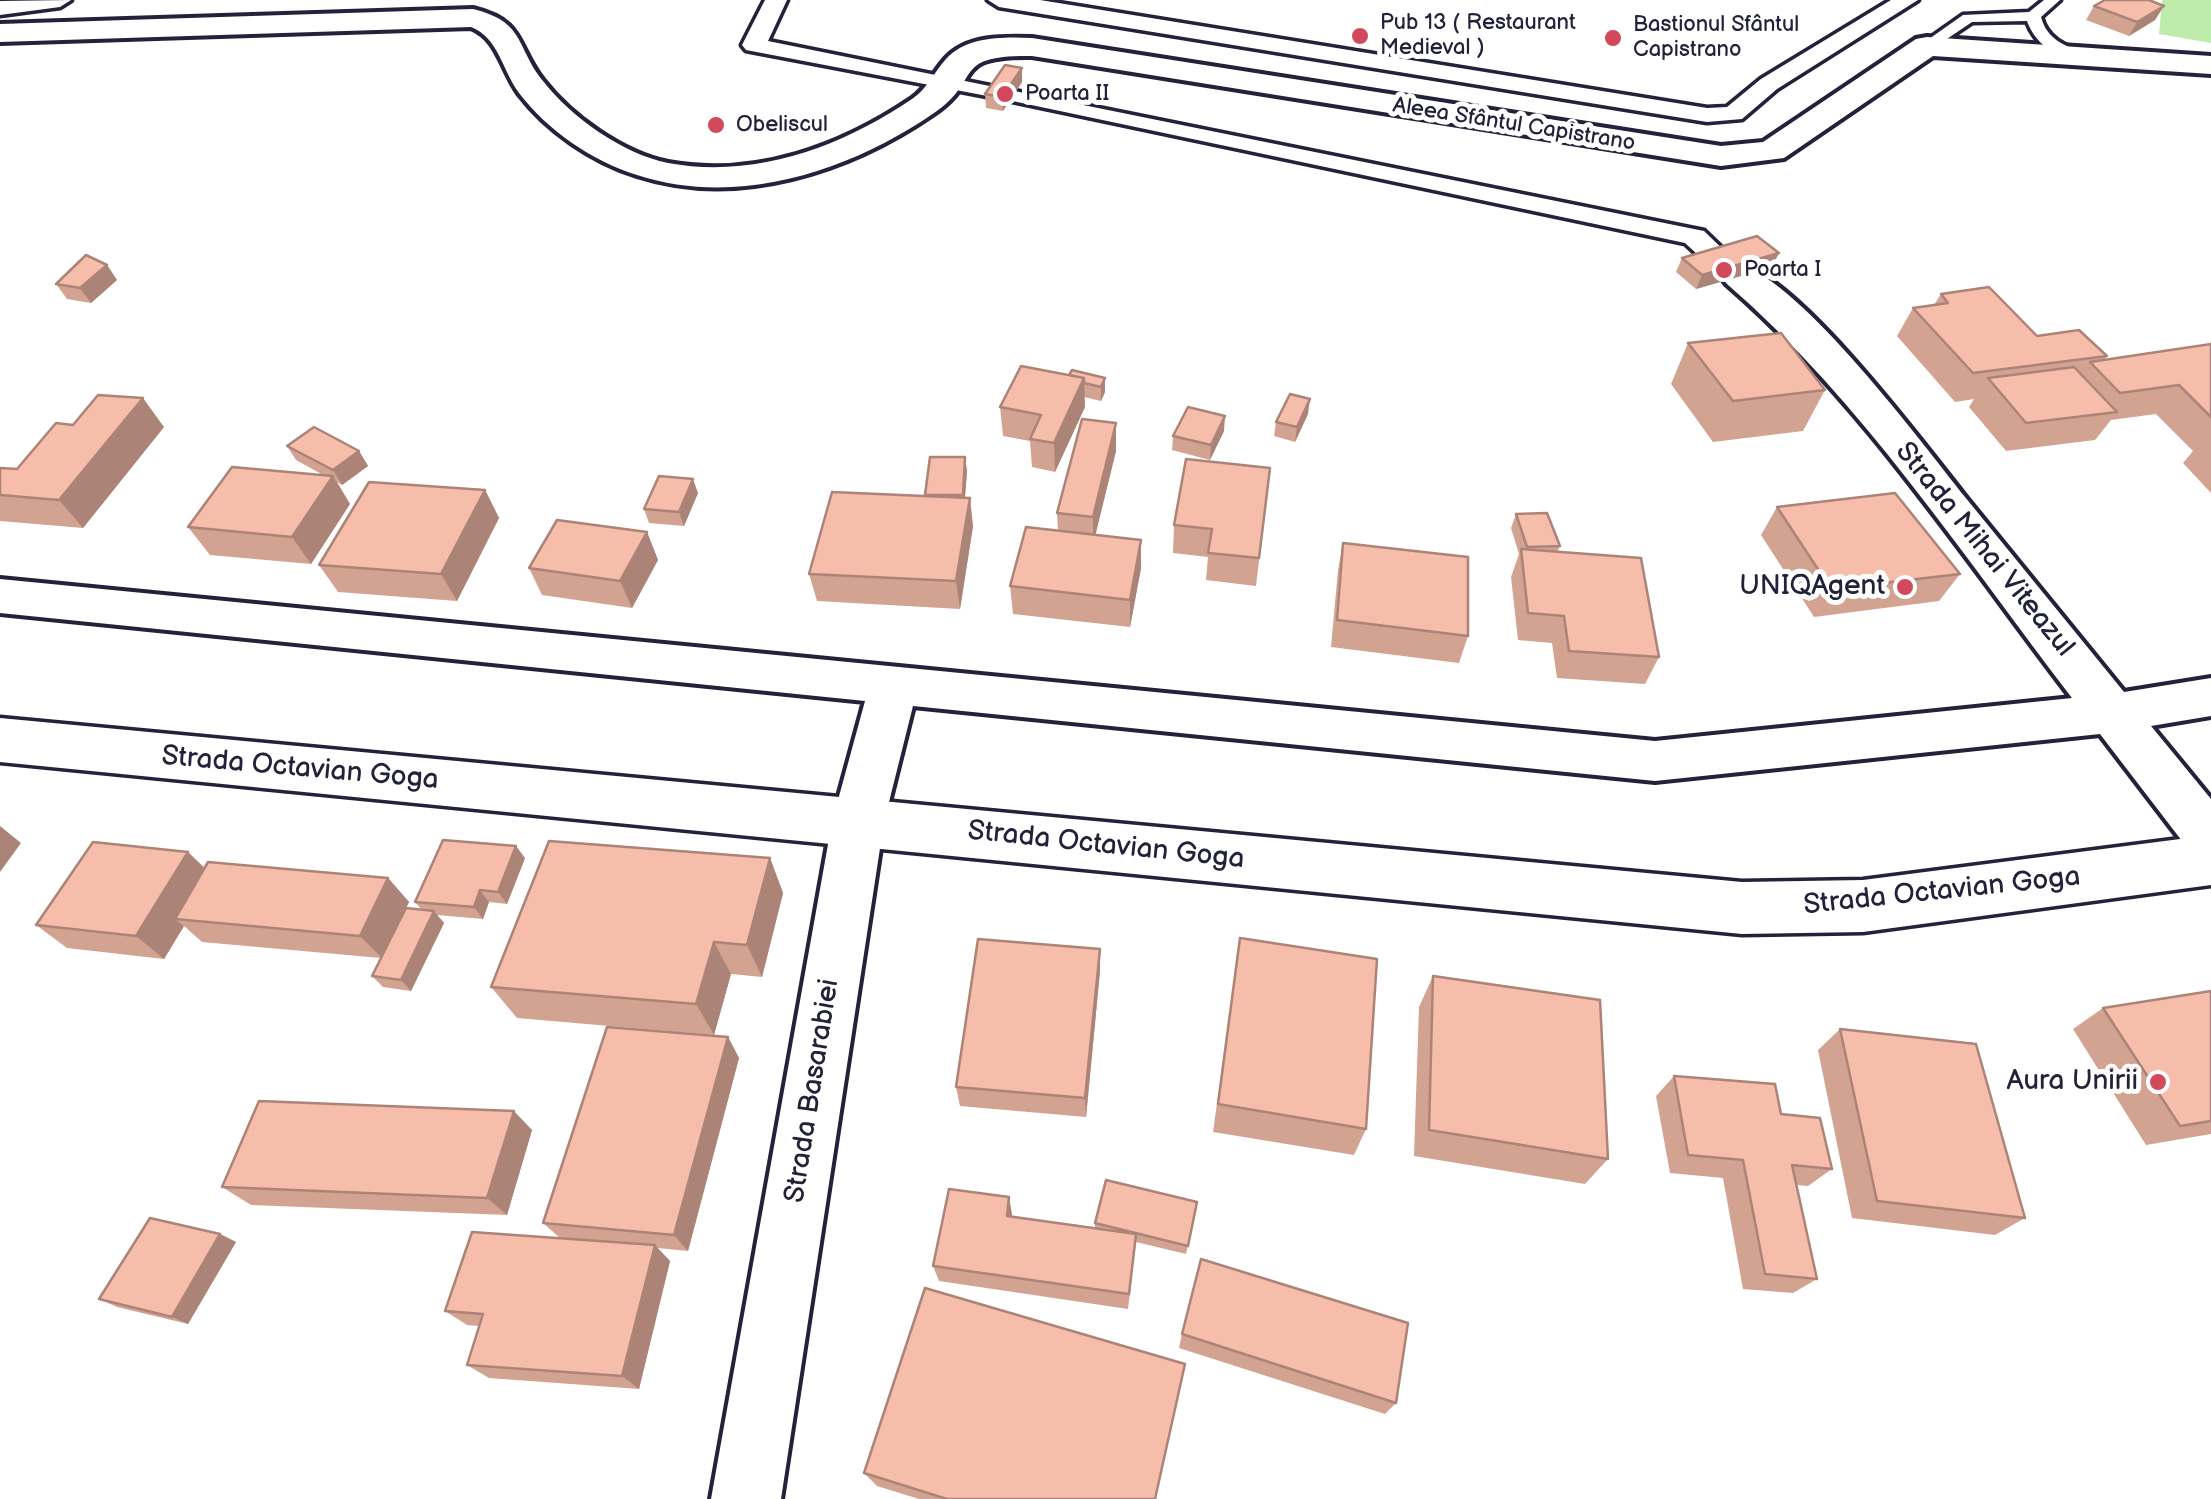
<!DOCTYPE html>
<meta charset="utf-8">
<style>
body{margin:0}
canvas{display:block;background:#fff}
</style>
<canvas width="2211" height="1499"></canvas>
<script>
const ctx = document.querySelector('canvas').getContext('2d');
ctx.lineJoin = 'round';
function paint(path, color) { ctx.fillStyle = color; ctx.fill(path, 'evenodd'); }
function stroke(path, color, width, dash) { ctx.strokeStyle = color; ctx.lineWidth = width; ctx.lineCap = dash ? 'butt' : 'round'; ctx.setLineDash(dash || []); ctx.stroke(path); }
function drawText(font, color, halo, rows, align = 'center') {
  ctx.font = font + ' "Balsamiq Sans",sans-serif'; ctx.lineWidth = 10; ctx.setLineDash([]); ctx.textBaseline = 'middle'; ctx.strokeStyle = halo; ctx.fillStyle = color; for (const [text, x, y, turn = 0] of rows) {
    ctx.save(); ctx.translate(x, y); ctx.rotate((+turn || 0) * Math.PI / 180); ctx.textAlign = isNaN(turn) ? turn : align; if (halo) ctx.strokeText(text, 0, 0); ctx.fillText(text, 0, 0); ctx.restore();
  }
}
paint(new Path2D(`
 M2162,0H2211V43L2159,34Z`), '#beedab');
const service = new Path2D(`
 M2044,0H2060L2041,17C2047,39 2064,46 2085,53V59C2059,62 2035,44 2027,21L1972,22L1932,49L1919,46L1963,15L2029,12Z`);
const pedestrian = new Path2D(`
 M71,0L60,7L0,15V1Z
 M765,0H787L768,41L1694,229L1704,231L1734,260L1720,268L1710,266L1685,243L1003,99L746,50L742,45Z
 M988,0H1040L1707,108L1727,107L1761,79L1891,0H1918L1777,89L1742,119L1707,122L999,7Z`);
const minor = new Path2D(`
 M473,9C526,22 515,46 543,81C571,117 623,154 668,163C755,179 841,147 912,99C928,88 934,72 946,59C967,36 1004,37 1032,38L1721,146L1763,142L1916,39L1927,37L2211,56V74L1933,56L1784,158L1721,166L1032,56C949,55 984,79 934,113C850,171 738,208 637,175C592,161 547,130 519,93C502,70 499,38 471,27L0,42V24Z
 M1740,265C1800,280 1923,444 1965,497C2018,562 2071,627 2124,692L2211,678V716L2151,726L2211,799V860L2192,854L2100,734L1655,781L913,706L884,822L781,1499H711L832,822L865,701L0,613V579L1655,741L2072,698C1963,556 1862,401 1727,284L1721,276L1727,268Z`);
const tertiary = new Path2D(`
 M0,718L1742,882L1863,880L2211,835V885L1863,932L1742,934L0,762Z`);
stroke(service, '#22223b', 7);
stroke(pedestrian, '#22223b', 7);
stroke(minor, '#22223b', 8);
stroke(tertiary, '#22223b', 7);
paint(service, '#fff');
paint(pedestrian, '#fff');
paint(minor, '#fff');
paint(tertiary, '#fff');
paint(new Path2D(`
 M2094,6H2164L2155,20L2129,36L2086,20Z
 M1022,82L1003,111L986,108L985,94Z
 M1682,258L1772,267L1696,289L1676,272Z
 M107,265L117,280L91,303L67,299L56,284Z
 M1941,294L2037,336L2107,356L2104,360L2211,344V493L2183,463L2193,451L2156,414L2111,420L2095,440L2006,451L1969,407L1974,399L1955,402L1897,336L1913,308L1934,305Z
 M1688,343L1825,390L1803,431L1713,442L1671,384Z
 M1069,375L1105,378V392L1101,401L1084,397L1085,407L1055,472L1032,467L1030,441L1003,436L1000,407Z
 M1308,414L1295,442L1274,436L1276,422Z
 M1116,423V451L1095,535L1141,540V568L1130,627L1013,614L1010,586L1058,531L1057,513Z
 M73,425L164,427L83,528L0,521V468L17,469Z
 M1224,431L1210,460L1172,450L1173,436Z
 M287,446L359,451L368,466L342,485L337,482L350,504L311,564L210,555L188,527L323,475L296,460Z
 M965,457L967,471L965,498L973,526L960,609L817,601L809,574L925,496Z
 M1270,468L1256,586L1206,580L1208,557L1173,553L1174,525Z
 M485,490L499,518L457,601L338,592L319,565Z
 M698,493L684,526L649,523L644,509Z
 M1777,507L1960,574L1939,601L1814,617L1761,535Z
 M1516,514L1560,546L1557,552L1659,657L1645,684L1557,678L1552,643L1518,640L1511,577L1519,554L1511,528Z
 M647,532L658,560L632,608L542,595L529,568Z
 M1343,543L1468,636L1459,663L1331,647L1338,570Z
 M525,858L507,904L489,902L483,919L437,915L444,923L411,991L383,987L372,976L381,958L202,942L184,926L164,959L67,948L36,925L205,868L388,878L409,902L403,913L421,909L415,902Z
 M770,858L783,893L762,977L731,974L714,1035L517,1018L491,987Z
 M1240,938L1366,1129L1354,1155L1213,1132Z
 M1100,949V971L1086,1117L960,1106L956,1087Z
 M1433,976L1608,1159L1585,1184L1414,1156L1419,1007Z
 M2211,991V1134L2146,1145L2073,1029L2103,1008Z
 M1840,1029L2025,1218L1995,1235L1852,1218L1818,1050Z
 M728,1037L739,1058L688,1251L657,1248L670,1261L639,1389L489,1378L467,1365L479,1326L467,1325L445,1311L560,1238L543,1223Z
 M1674,1076L1781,1114L1832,1169L1808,1186L1797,1185L1817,1279L1793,1293L1743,1289L1723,1178L1670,1173L1656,1096Z
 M532,1130L507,1215L251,1205L222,1187Z
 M1197,1202L1186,1254L1136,1242L1128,1309L939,1281L933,1266L1012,1214V1217L1095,1229V1223Z
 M220,1234L236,1242L188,1324L117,1307L99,1299Z
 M1182,1334L1396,1403L1385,1414L1179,1348Z
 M864,1473L1155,1499H919L877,1486Z`), '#d3a392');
paint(new Path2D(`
 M2164,6L2155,20L2129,36L2137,22Z
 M1022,68V82L1003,111L1002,97Z
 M1779,253L1772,267L1696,289L1702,275Z
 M107,265L117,280L91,303L80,288Z
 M1084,378L1085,407L1055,472L1054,443Z
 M1105,378V392L1101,401V387Z
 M143,398L164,427L83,528L59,500Z
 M1310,399L1308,414L1295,442L1297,427Z
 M1225,416L1224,431L1210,460L1211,445Z
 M1116,423V451L1093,545V517Z
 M359,451L368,466L342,485L333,470Z
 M965,457L967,471L964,509L963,495Z
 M333,476L350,504L311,564L292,537Z
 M693,479L698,493L684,526L679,512Z
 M485,490L499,518L457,601L441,574Z
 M970,498L973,526L960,609L956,581Z
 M647,532L658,560L632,608L620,581Z
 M1141,540V568L1130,627V600Z
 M0,826L21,843L0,872Z
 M516,846L525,858L507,904L498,892Z
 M188,852L213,876L175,919L184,926L164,959L136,936Z
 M770,858L783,893L762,977L747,945Z
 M388,878L409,902L382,958L360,936Z
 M480,890L489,902L483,919L474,907Z
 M434,911L444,923L411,991L401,980Z
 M714,942L731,974L714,1035L696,1004Z
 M1100,949V971L1086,1117L1085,1098Z
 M728,1037L739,1058L688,1251L674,1235Z
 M514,1111L532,1130L507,1215L487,1198Z
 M1009,1197L1012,1214L1010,1233L1007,1216Z
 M220,1234L236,1242L188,1324L172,1317Z
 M655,1245L670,1261L639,1389L622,1376Z`), '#ac8477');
const building = new Path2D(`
 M2105,0H2149L2164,6L2137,22L2094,6Z
 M1005,65L1022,68L1002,97L985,94Z
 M1757,236L1779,253L1702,275L1682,258Z
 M86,255L107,265L80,288L56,284Z
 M1989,287L2037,336L2079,330L2107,356L1973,373L1913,308L1948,303L1941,294Z
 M1781,333L1825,390L1733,401L1688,343Z
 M2211,344V417L2179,385L2120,393L2090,362Z
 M1021,366L1084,378L1054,443L1030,439L1041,415L1000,407Z
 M2074,367L2117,412L2026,423L1988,378Z
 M1072,370L1105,378L1101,387L1084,383V378L1069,375Z
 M1290,394L1310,399L1297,427L1276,422Z
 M98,395L143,398L59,500L0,495V468L17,469L56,423L73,425Z
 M1188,407L1225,416L1211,445L1173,436Z
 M1082,419L1116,423L1093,517L1057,513Z
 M314,427L359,451L333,470L287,446Z
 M930,457H965L963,495H925Z
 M1186,459L1270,468L1259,558L1208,553L1212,529L1174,525Z
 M232,467L333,476L292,537L188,527Z
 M659,476L693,479L679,512L644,509Z
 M369,482L485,490L441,574L319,565Z
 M832,492L970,498L956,581L809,574Z
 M1895,493L1960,574L1831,589L1777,507Z
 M1547,513L1560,546L1527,547L1516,514Z
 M557,520L647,532L620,581L529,568Z
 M1026,527L1141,540L1130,600L1010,586Z
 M1343,543L1468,557V636L1337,620Z
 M1521,549L1641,558L1659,657L1569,651L1564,616L1528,613Z
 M443,840L516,846L498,892L480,890L474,907L415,902Z
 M549,841L770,858L747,945L714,942L696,1004L491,987Z
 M93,842L188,852L136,936L36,925Z
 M208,862L388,878L360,936L175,919Z
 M406,908L434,911L401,980L372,976Z
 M1240,938L1377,959L1366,1129L1218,1104Z
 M978,939L1100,949L1085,1098L956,1087Z
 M1433,976L1600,1000L1608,1159L1429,1130Z
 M2211,991V1121L2180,1126L2103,1008Z
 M607,1027L728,1037L674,1235L543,1223Z
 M1840,1029L1976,1044L2025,1218L1877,1201Z
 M1674,1076L1775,1084L1781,1114L1820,1118L1832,1169L1792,1165L1817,1279L1765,1274L1743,1160L1688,1155Z
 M259,1101L514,1111L487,1198L222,1187Z
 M1106,1180L1197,1202L1188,1246L1095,1223Z
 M949,1189L1009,1197L1007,1216L1136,1234L1129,1294L933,1266Z
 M150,1218L220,1234L172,1317L99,1299Z
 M472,1232L655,1245L622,1376L467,1365L483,1314L445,1311Z
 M1201,1259L1408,1323L1396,1403L1182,1334Z
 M925,1288L1185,1364L1155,1499H947L864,1473Z`);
paint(building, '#f5bdaa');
stroke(building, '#ac8477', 2.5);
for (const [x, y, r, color] of [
 [1360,36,10,"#d1495b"],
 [1613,38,10,"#d1495b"],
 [1005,94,10,"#d1495b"],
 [716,125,10,"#d1495b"],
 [1724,270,10,"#d1495b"],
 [1905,587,10,"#d1495b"],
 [2158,1082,10,"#d1495b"]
]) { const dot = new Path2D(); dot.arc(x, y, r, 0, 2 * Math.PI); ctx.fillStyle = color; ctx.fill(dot); stroke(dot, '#fff', 4); }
drawText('22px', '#22223b', '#fff', [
 ["Pub 13 ( Restaurant",1380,23],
 ["Medieval )",1380,48],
 ["Bastionul Sfântul",1633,25],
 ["Capistrano",1633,50],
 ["Poarta II",1025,94],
 ["Obeliscul",736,125],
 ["Poarta I",1744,270]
], 'left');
drawText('22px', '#22223b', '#fff', [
 ["Aleea Sfântul Capistrano",1514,125,9]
]);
drawText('28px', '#22223b', '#fff', [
 ["Strada Mihai Viteazul",1984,550,51],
 ["Strada Octavian Goga",300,769,5],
 ["Strada Octavian Goga",1106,846,6],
 ["Strada Octavian Goga",1942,892,-6],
 ["Strada Basarabiei",813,1091,-81]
]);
drawText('28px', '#22223b', '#fff', [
 ["UNIQAgent",1885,587],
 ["Aura Unirii",2138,1082]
], 'right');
</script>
